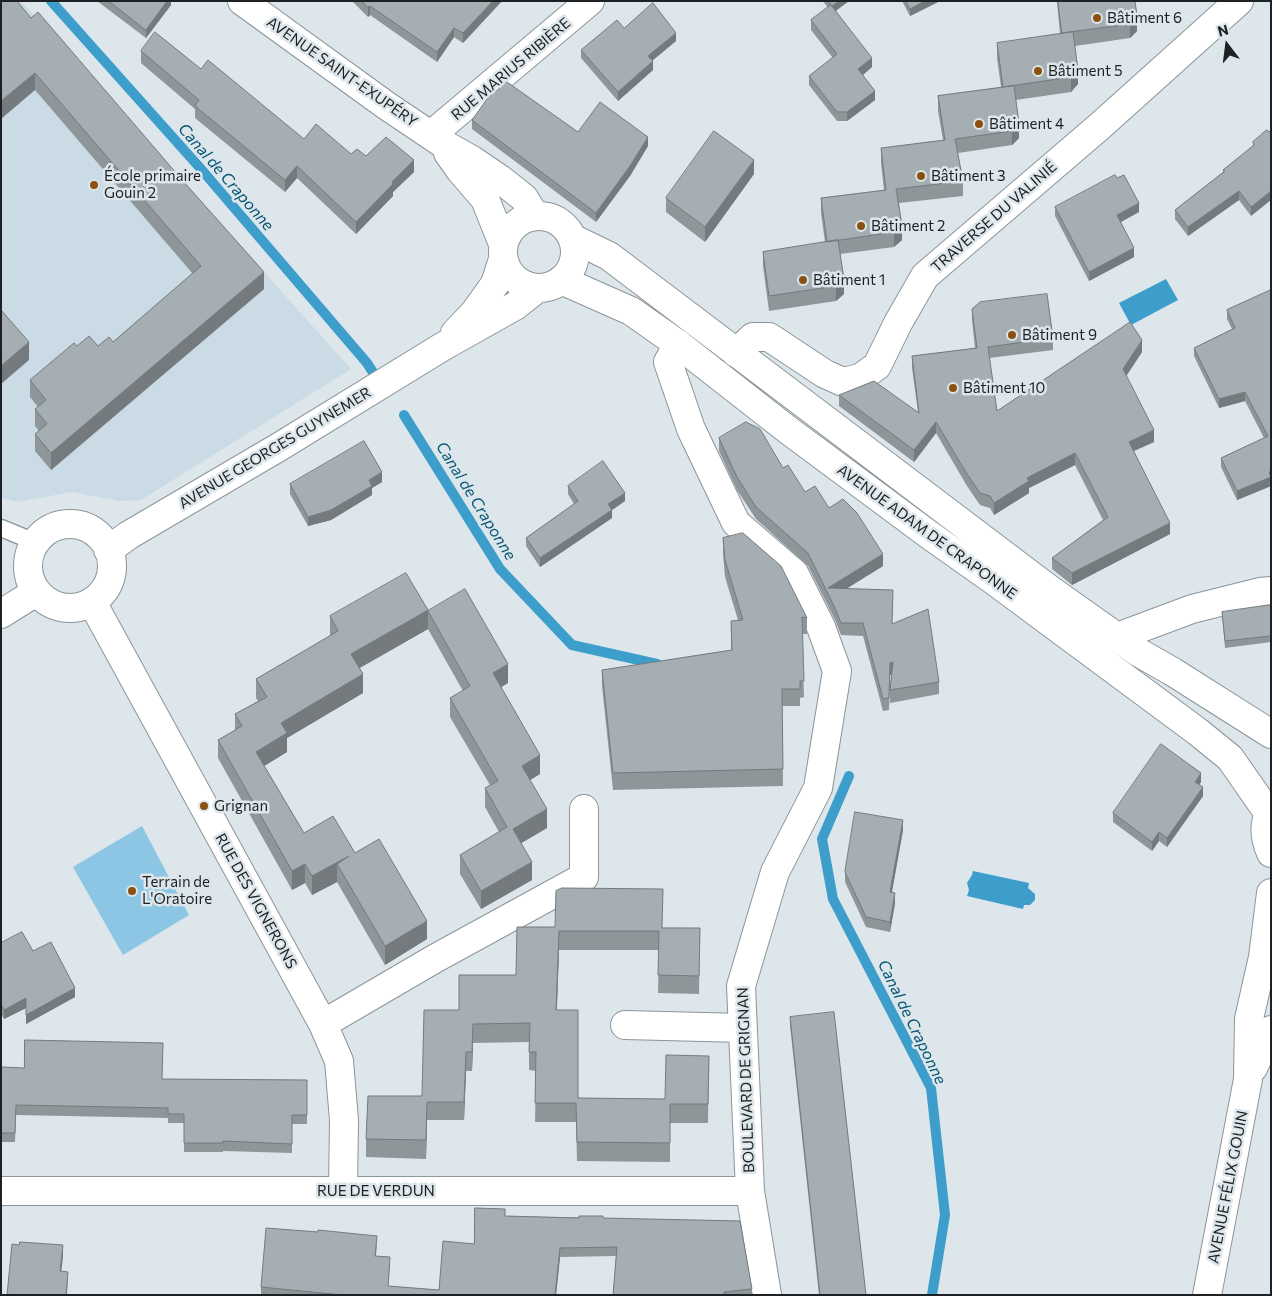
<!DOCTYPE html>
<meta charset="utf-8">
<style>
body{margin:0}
#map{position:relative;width:1272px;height:1296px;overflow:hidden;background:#dce6eb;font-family:Commissioner,sans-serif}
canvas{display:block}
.frame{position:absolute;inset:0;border:2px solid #1e2123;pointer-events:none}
.north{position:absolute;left:1202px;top:20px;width:50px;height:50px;-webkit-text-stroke:4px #dce6eb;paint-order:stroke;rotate:345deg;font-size:14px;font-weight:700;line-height:20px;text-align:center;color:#1e2123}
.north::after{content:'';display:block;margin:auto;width:18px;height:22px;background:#1e2123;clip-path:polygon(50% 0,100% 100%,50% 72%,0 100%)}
</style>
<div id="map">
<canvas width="1272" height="1296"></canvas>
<div class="frame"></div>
<div class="north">N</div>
</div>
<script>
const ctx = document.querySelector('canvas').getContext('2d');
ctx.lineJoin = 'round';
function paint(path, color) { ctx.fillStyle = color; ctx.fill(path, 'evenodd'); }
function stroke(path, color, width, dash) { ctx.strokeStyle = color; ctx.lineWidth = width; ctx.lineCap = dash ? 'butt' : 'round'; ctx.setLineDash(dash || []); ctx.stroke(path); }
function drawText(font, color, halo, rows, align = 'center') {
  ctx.font = font + ' Commissioner,sans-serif'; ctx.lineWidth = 5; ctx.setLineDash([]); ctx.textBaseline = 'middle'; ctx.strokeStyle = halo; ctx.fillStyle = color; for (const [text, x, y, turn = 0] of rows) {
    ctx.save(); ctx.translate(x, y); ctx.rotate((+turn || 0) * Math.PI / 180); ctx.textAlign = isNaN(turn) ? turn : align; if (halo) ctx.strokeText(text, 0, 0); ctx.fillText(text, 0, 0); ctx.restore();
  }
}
paint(new Path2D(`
 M1,1H21L351,369L141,500L119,501L72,492L17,502L1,498Z`), '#cadbe5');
paint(new Path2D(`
 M142,826L189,915L123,955L73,867Z`), '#8dc5e4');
paint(new Path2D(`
 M1166,279L1178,300L1131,325L1119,303Z
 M973,871L1029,883L1028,888L1035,894V900L1030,905H1024L1023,909L967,896L969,890L967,883L972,875Z`), '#3d9dcb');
stroke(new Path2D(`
 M51,1L201,169L367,363L374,374
 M404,415L500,569L572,645L657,664
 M849,776L822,839L833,899L931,1088L945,1215L932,1295`), '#3d9dcb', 10);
const service = new Path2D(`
 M1,528L35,542`);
const minor = new Path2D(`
 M431,135L590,1
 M678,344L668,362L691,429L736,523L794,573L821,627L837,671L818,788L775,872L741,986L750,1191L767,1295
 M736,353L753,337H769L825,374L843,382L860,378L877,366L898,323L925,276L1100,126L1239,1
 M92,602L323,1024L339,1061L344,1120L343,1191
 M323,1024L436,958L584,877V809
 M625,1025L743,1028
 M1,1191H750`);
const tertiary = new Path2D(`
 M1117,637L1192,609L1260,592L1271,591`);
const secondary = new Path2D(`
 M242,1L387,106L442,143L472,160L500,179L524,198L535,216
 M448,153L460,170L485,199L503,244
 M503 252a36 36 0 1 1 72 0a36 36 0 1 1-72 0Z
 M572,238L609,256L1049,589L1138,652L1173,672L1271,734
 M561,280L631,311L678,344L788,430L928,534L993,580L1198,732L1230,758L1269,814
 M455,333L475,312L495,284L503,259
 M28 566a42 42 0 1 1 84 0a42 42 0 1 1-84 0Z
 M108,550L129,535L279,447L442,347L515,306L538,288
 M1,614L36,592
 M1271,811C1262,824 1265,839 1271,853
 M1253,1068L1271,1030
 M1207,1295L1248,1079L1249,1019L1263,957L1271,893`);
stroke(service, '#8c959a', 19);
stroke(minor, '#8c959a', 30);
stroke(tertiary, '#8c959a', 30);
stroke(secondary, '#8c959a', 30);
stroke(service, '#fff', 16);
stroke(minor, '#fff', 28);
stroke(tertiary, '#fff', 28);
stroke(secondary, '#fff', 28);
paint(new Path2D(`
 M1,1L264,289L51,470L35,451V434L39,431L35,426V409L38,407L30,397V380L77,346H98L113,342L193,274L35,90Z
 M97,1H171V5L146,38Z
 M352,1H502L463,43L454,37L437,62L370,15L368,17Z
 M823,1H849L836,11L872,67L863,75L875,100L847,121H837L809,85V76L833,58L811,30V20L828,8Z
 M902,1H940L910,16Z
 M1057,1H1135L1137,31L1130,38L1075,46L1078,84L1071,92L1016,100L1019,138L1012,145L958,153L963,181V196L899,203L902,240L894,247L840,254L844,294L836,301L769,311L763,266V252L825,242L821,213V198L884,190L881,163V148L943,140L938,111V96L1001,87L997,58V43L1060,34Z
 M624,28L676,41L652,61L653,70L618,101L581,58V50Z
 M141,51L201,69L304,139L351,154L366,156L414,172L393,192V196L356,234L297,178L285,192L195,118V109L141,63Z
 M472,120L578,132L648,146L630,176L596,222L472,129Z
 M1267,130L1251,216L1239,200L1188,236L1175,219V210L1223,172V170L1253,146V142Z
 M754,174L705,242L666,212V198Z
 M1055,207L1139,212L1121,222L1134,257L1089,281L1055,216Z
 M1271,290V486L1237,500L1221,467V458L1264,438L1245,401L1219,408L1194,356V348L1232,329L1227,319V310Z
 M972,309L1053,338V350L989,358L997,411L1142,352L1126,376L1154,442L1134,451L1170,534L1072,585L1052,569V558L1103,520L1075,465L1029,488V493L994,515L990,508L980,505L967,486L936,433L914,462L839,406V395L918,412L912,368V356L975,348L972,320Z
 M719,438L783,468L805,492L829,508L883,566L847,588L893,602L892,624L939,682V694L890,703V690L892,675H890L889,710L883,711L863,636L841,635L835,620L808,566L756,519L737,490L719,451Z
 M382,482L372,488V495L331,520L308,526L290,494V484Z
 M568,486L625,501L612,510V518L540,567L526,546V538L574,504L568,494Z
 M723,538L807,618V634H802L804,697L800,698V706H782L783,786L613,790L602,686V670L731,650V621L738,620L725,577L723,554Z
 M1271,605V642L1225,648L1222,612Z
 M428,611L508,683L501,687L540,774L530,780L547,828L521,843L532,880L481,909L460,874V855L499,832L485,807V788L490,785L450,717V698L463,691L428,629Z
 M330,616L428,629L359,668L363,693L287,738V752L264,766L304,833L355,853L427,939L385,965L337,882L312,895L305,883L292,890L218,758V740L235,730V714L258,701L256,698V679L330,636Z
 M1201,782L1199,785L1203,796L1167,847L1159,841L1152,851L1113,822V813Z
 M903,830L892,892L895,903L890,932L866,927L845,882V872Z
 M555,927L700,928L699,994L658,993L659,950H559L557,1010L578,1098L665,1099L709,1056L708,1123H670V1162L577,1161L576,1122H535L536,1071L529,1070V1042L473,1043L472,1071H466L464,1120H427L426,1159L366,1157V1139L422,1096L459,1010L516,975Z
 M1,943L33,951L75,997L26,1024V1008L4,1019L1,1014Z
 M790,1017L866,1295H819L790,1025Z
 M1,1067L162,1079L307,1080V1124H292V1153L223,1151V1152H184V1123H168V1118L16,1115L15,1142H1Z
 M505,1216L603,1218L752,1289V1295H613L616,1256L560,1257L556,1295H261V1287L377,1245L376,1256L390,1265L388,1286L439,1290L474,1244Z`), '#8e969a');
paint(new Path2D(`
 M167,1H171V5L146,38V30Z
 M493,1H502L463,43V33Z
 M839,1H849L832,13V6Z
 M925,1H940L910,16V9Z
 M370,6V15L368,17V7Z
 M1137,16V31L1130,38V24Z
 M454,28V37L437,62V52Z
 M676,33V41L648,64V56Z
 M872,58V67L858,79V69Z
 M653,61V70L618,101V92Z
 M1078,70V84L1071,92V77Z
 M35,73V90L1,119V101Z
 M875,91V100L847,121V112Z
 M1019,123V138L1012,145V131Z
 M648,137V146L630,176L596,222V213Z
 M414,160V172L393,192V196L356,234V222L392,182Z
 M754,160V174L705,242V227Z
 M297,166V178L285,192V180Z
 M1239,191V200L1188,236V227Z
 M1271,191V200L1251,216V207Z
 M1139,203V212L1117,224V215Z
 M902,225V240L894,247V232Z
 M1134,248V257L1089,281V272Z
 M264,272V289L51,470V453Z
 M844,279V294L836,301V286Z
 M1142,340V352L1123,381V369Z
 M29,342V360L1,384V366Z
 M1245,392V401L1219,408V399Z
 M936,422V433L914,462V450Z
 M1154,430V442L1129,453V442Z
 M1075,453V465L1029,488V493L994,515V503L1027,478Z
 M1271,471V486L1237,500V491Z
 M382,472V482L372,488V495L331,520L308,526V517Z
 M625,493V501L612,510V518L540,567V558L608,504Z
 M1170,523V534L1072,585V573Z
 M883,554V566L830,599L828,588Z
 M428,610V629L351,673V654Z
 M893,662V675H890L889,710L890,663Z
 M508,664V683L493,692V673Z
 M363,674V693L287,738V752L256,771V752L281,723Z
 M540,755V774L522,785V766Z
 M1201,773V782L1195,791V782Z
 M1203,787V796L1167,847V838Z
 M547,809V828L513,848V829Z
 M903,820V830L890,902V892Z
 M1159,832V841L1152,851V842Z
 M349,856L337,864V882L312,895V876Z
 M532,862V880L481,909V891Z
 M305,864V883L292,890V871Z
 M895,893V903L890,932V922Z
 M427,921V939L385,965V946Z
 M559,931V950L556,1029V1010Z
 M75,988V997L26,1024V1015Z
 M26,998V1008L4,1019V1010Z
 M473,1024V1043L472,1071V1052Z
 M466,1052V1071L464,1120V1102Z
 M427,1102V1120L426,1159V1140Z
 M63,1245V1257L60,1283V1271Z
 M560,1248V1257L556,1295H555Z
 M68,1272L67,1295H66Z`), '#747a7d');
const building = new Path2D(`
 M1,1H17L31,18L38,12L183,181L264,272L51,453L35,434L47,424L35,409L46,400L30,380L74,343L77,346L89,336L98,346L109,337L113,342L201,266L35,73L1,101Z
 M109,1H167L146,30Z
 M362,1H493L463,33L454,28L437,52L370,6L368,7Z
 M829,1H839L832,6Z
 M906,1H925L910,9Z
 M1058,1H1135L1137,16L1130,24L1062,33Z
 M653,3L676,33L648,56L653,61L618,92L581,50L617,20L624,28Z
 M831,5L872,58L858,69L875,91L847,112H837L809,76L837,54L811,20Z
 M155,32L201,69L208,60L304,139L316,124L351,154L357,149L366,156L386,137L414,160L392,182L393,184L356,222L297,166L285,180L195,106L199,100L141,51Z
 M1073,32L1078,70L1071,77L1003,87L997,43Z
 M507,82L578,132L600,102L648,137L630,166L596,213L472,120L487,99Z
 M1014,86L1019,123L1012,131L955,139L963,181L896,189L902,225L894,232L827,242L821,198L886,190L881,148L945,140L938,96Z
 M1267,130L1269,132L1271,130V191L1251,207L1239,191L1188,227L1175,210L1225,171L1223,170L1254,145L1253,142Z
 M714,131L754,160L705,227L666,198Z
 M1115,175L1117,178L1124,175L1139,203L1117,215L1134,248L1089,272L1055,207Z
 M838,240L844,279L836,286L769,296L763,252Z
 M1271,290V471L1269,472L1271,477L1237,491L1221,458L1268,436L1245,392L1219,399L1194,348L1235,328L1227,310Z
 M1047,294L1053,338L988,347L997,411L1130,322L1142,340L1123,369L1154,430L1129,442L1170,523L1072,573L1052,558L1108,517L1075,453L1027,478L1029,481L994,503L990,496L980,493L967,474L936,422L914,450L839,395L874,381L919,413L912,356L977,348L972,309L980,302Z
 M1,310L29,342L1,366Z
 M746,422L760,429L783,468L788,465L805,492L815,486L829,508L843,499L857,513L883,554L828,588L893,590L892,624L928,609L939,682L890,690L893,662L890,663L889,698L883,699L863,623H841L835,608L808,553L756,507L737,477L719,438Z
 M364,441L382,472L369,480L372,486L331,510L308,517L290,484Z
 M603,461L625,493L608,504L612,510L540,558L526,538L578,501L568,486Z
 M743,533L781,566L807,618L802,617L804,681H800V689H782L783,769L613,773L602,670L732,650L731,621L743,620L725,560L723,538Z
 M406,573L428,610L351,654L363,674L281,723L287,733L256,752L304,833L333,816L355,853L379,839L427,921L385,946L337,864L349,856L312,876L305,864L292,871L218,740L242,726L235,714L267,697L256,679L338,631L330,616Z
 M465,589L508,664L493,673L540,755L522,766L547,809L513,829L532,862L481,891L460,855L507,827L485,788L498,781L450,698L470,686L428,611Z
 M1271,605V636L1225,641L1222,612Z
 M1161,744L1201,773L1195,782L1203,787L1167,838L1159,832L1152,842L1113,813Z
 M855,812L903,820L890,892L895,893L890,922L866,917L845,872Z
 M562,888L663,889L662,928H700L699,976L658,975L659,931H559L556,1010H578V1098L665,1099L666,1055L709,1056L708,1104H670V1143L577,1142L576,1103H535L536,1052H529L530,1023L473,1024L472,1052H466L464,1102H427L426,1140L366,1139L368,1096H422L424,1010H459V975H516L517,927H555L556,891Z
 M22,932L33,951L51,942L75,988L26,1015V998L4,1010L1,1004V943Z
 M834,1012L866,1295H820L790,1017Z
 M25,1040L163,1043L162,1079L307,1080V1115H292V1144L223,1141V1143H184V1114H168V1108L16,1105L15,1133H1V1067L24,1068Z
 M475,1208L505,1209V1216L579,1218V1216H603V1218L740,1221L752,1289L724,1292V1295H613L617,1247L560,1248L555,1295H342L261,1287L266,1228L318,1232V1230L377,1236L375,1256L390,1257L388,1286L439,1290L443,1241L474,1244Z
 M20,1242L63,1245L60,1271L68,1272L66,1295H7L12,1244L19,1245Z`);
paint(building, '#a5aeb3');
stroke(building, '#747a7d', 1);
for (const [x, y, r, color] of [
 [1097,18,5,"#8c5010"],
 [1038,71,5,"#8c5010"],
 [979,124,5,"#8c5010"],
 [921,176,5,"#8c5010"],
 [94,185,5,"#8c5010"],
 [861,226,5,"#8c5010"],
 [803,280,5,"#8c5010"],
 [1012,335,5,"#8c5010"],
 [953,388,5,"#8c5010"],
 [204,806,5,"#8c5010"],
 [132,891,5,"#8c5010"]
]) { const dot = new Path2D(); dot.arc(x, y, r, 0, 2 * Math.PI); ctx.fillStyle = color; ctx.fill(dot); stroke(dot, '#dce6eb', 2); }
drawText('15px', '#1e2123', '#dce6eb', [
 ["Bâtiment 6",1107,18],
 ["Bâtiment 5",1048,71],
 ["Bâtiment 4",989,124],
 ["École primaire",104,176],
 ["Gouin 2",104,193],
 ["Bâtiment 3",931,176],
 ["Bâtiment 2",871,226],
 ["Bâtiment 1",813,280],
 ["Bâtiment 9",1022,335],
 ["Bâtiment 10",963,388],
 ["Grignan",214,806],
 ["Terrain de",142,882],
 ["L'Oratoire",142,899]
], 'left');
drawText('15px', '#1e2123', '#dce6eb', [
 ["RUE MARIUS RIBIÈRE",511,69,-40],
 ["AVENUE SAINT-EXUPÉRY",342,72,35],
 ["TRAVERSE DU VALINIÉ",994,217,-41],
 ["AVENUE GEORGES GUYNEMER",275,448,-31],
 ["AVENUE ADAM DE CRAPONNE",927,532,36],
 ["RUE DES VIGNERONS",256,901,61],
 ["BOULEVARD DE GRIGNAN",746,1080,-92],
 ["AVENUE FÉLIX GOUIN",1228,1187,-79],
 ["RUE DE VERDUN",376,1191]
]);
drawText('italic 16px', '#085675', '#dce6eb', [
 ["Canal de Craponne",226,177,49],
 ["Canal de Craponne",476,501,58],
 ["Canal de Craponne",912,1022,64]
]);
</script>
